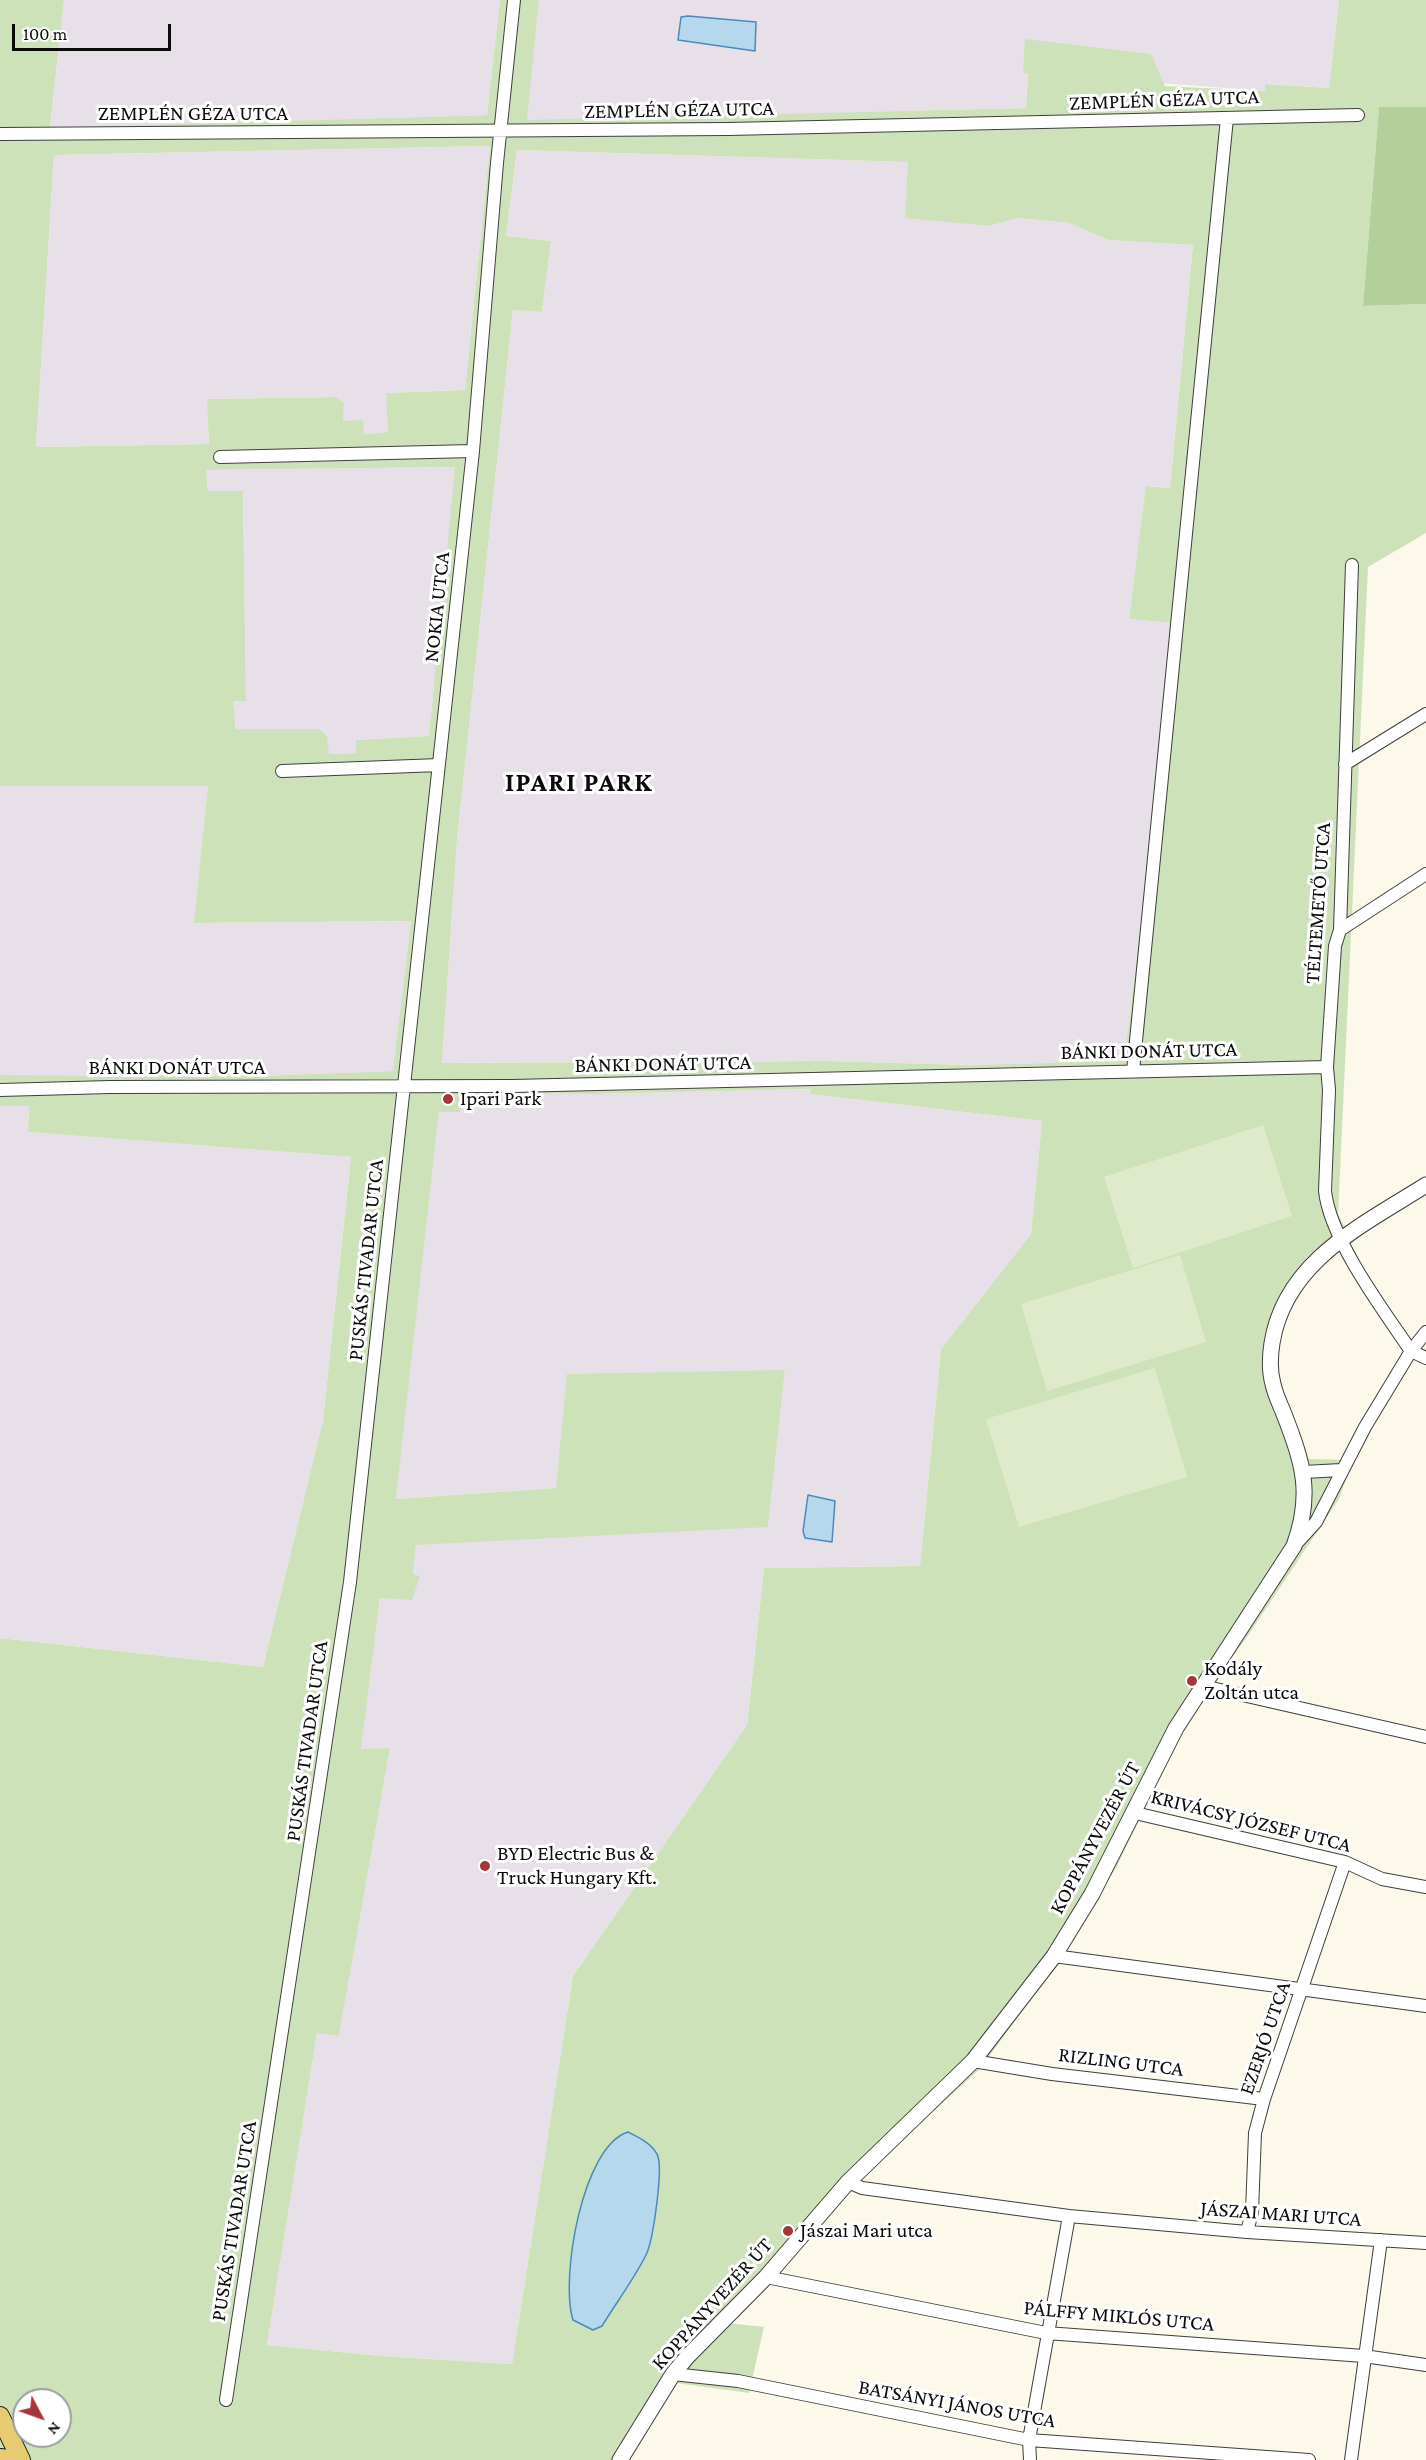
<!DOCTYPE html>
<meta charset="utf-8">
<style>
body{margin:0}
#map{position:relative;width:1426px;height:2460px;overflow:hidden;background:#fcf9eb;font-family:"Crimson Pro",serif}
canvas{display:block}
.north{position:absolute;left:12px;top:2388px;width:60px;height:60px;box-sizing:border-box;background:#fff;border:2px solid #9d9d9d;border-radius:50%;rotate:131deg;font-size:16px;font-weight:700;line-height:24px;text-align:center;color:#0b0b0b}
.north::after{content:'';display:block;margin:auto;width:21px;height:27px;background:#a7363a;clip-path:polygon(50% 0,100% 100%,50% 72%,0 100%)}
.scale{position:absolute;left:12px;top:24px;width:159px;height:27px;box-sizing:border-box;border:3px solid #0b0b0b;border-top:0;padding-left:8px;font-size:18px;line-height:21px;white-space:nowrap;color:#0b0b0b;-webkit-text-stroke:4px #fff;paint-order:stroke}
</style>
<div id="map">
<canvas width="1426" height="2460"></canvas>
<div class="north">N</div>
<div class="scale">100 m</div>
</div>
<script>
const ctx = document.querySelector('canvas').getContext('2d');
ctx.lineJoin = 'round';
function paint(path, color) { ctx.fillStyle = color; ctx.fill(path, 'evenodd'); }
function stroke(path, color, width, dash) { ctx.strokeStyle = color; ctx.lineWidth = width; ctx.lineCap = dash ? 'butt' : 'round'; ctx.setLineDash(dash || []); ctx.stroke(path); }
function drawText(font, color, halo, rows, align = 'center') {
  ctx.font = font + ' "Crimson Pro",serif'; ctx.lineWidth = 6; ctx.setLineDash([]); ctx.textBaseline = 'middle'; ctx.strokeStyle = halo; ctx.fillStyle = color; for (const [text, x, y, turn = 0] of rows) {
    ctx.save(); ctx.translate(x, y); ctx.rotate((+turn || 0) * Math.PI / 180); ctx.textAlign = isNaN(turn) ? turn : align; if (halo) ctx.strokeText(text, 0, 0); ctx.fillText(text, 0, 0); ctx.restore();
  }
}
paint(new Path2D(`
 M64,0H500L487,115L50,129Z
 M539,0H1339L1329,88L1266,84L1265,91L1023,73L1028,74L1026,108L526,121Z
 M490,146L465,390L386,393L389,432L364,434L343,421L336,397L208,399L209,444L36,447L54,155Z
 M517,150L909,162L905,217L989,226L1017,218L1069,223L1108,240L1193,245L1170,488L1147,486L1129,619L1171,623L1144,899L1124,1061L967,1065L829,1061L442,1063L457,840L513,310L542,312L551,241L506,236Z
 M456,467L429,736L356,740V753L328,754L327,736L318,729H236L233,701H246L243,491H208L206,470Z
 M0,786H208L195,923L411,921L394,1071L257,1076L0,1075Z
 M811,1089V1094L1042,1121L1031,1234L941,1349L920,1566L764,1568L747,1725L573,1976L512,2364L381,2356L267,2345L317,2032L339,2035L390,1748L360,1750L380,1598L419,1576L413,1574L416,1544L768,1526L785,1370L556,1488L395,1499L439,1112L461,1093L595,1094Z
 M0,1106H29L28,1132L351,1157L323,1420L263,1667L0,1638Z`), '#e8e0e9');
paint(new Path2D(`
 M0,0H64L50,128L487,115L500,0H539L527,120L1026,108L1028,74L1023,73L1025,39L1151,54L1165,86L1265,91V84L1329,88L1339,0H1426V107L1379,108L1363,306L1426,304V533L1368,567L1338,1215L1354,1242C1343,1249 1330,1256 1319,1264C1288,1289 1269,1344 1279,1382C1285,1408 1299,1434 1309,1459L1353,1460L1339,1499L1245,1640L1195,1706L1117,1866L1069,1946L980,2069L862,2176L727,2323L764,2327L749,2393L676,2383L623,2460H0V1638L263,1667L323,1420L351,1157L28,1132L29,1106H0V1075L257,1076L393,1071L411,921L194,923L208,786H0ZM490,146L465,390L386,393L388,432L364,434L363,420L343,421L344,403L336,397L207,399L209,444L36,447L54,155ZM517,150L908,162L905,218L989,226L1018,218L1069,223L1108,240L1193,245L1170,488L1146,486L1129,619L1171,623L1144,899L1124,1061L967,1065L829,1061L442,1063L457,840L513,310L542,312L551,241L506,236ZM455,467L429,736L356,740V753L329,754L327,736L319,729H236L233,701H246L243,491H208L206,470ZM811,1089L810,1094L1042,1121L1031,1234L941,1349L920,1566L764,1568L747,1725L573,1976L512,2364L381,2356L267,2345L317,2033L339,2036L390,1748L361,1749L380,1598L412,1600L420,1576L413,1574L416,1545L768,1527L785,1370L567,1374L556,1488L396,1499L439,1112H460L462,1093L595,1094ZM24,2400H60V2436H24Z`), '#cee2ba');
paint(new Path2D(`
 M1379,107H1426V304L1363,306Z`), '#b3d09b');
paint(new Path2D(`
 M1263,1125L1292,1216L1133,1268L1104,1177Z
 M1180,1255L1206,1342L1047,1391L1021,1304Z
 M1155,1368L1187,1477L1019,1527L986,1419Z`), '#dfeaca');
const water = new Path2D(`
 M688,16L756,22L755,51L678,40L681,17Z
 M808,1495L835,1501L832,1542L805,1538L803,1531Z
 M628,2132C638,2137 651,2143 657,2154C664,2166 653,2241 646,2255C634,2279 616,2303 602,2326L593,2330L573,2320C560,2279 582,2146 628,2132Z`);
paint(water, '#b6d8ed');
stroke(water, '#478bba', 1.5);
const minor = new Path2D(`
 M0,134L728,129L1358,115
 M220,457L473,451
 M1352,565L1340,930L1335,946L1327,1067L1329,1090L1325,1191C1330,1239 1383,1310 1411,1351L1426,1358
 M1345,764L1426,714
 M282,771L439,765
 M1340,930L1426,874
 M1133,1071L1227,118
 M0,1090L110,1087L512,1086L1327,1067
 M1304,1472L1341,1470
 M1295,1545L1316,1522L1365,1427L1411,1351L1426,1332
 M1203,1686L1426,1737
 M1135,1813L1345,1862L1382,1879L1426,1887
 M1054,1956L1426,2006
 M973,2061L1052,2074L1264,2099
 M848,2182L862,2188L1069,2216L1247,2232L1426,2243
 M1247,2232L1252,2212L1255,2133L1264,2099L1345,1862
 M766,2277L1046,2333L1364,2356L1426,2365
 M673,2374L738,2381L1029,2440L1309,2460
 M226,2400L350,1582L473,451L497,163L514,0
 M1030,2460L1029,2440L1069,2216
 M1351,2460L1381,2240`);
const tertiary = new Path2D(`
 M620,2460L673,2374L687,2357L766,2277L848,2182L973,2061L1054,1956L1092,1894L1176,1728L1294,1546C1313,1494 1303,1463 1284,1414C1280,1404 1275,1394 1273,1384C1269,1370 1270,1356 1272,1343C1285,1261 1363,1225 1426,1185`);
const primary = new Path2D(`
 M0,2416L21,2460
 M0,2458L15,2460`);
stroke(minor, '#3e3e3e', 14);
stroke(tertiary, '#3e3e3e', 17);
stroke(primary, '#1c1c1c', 20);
stroke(minor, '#fff', 12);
stroke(tertiary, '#fff', 15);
stroke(primary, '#e6cb71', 18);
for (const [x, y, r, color] of [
 [448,1099,6,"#a7363a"],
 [1192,1681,6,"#a7363a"],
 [485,1866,6,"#a7363a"],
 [788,2231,6,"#a7363a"]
]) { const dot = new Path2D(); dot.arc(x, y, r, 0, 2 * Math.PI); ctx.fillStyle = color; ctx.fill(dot); stroke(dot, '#fff', 2); }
drawText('21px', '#0b0b0b', '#fff', [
 ["ZEMPLÉN GÉZA UTCA",1164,100,-2],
 ["ZEMPLÉN GÉZA UTCA",679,110,-1],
 ["ZEMPLÉN GÉZA UTCA",193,114],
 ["NOKIA UTCA",437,607,-84],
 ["TÉLTEMETŐ UTCA",1318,903,-86],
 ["BÁNKI DONÁT UTCA",1149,1051,-1],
 ["BÁNKI DONÁT UTCA",663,1064,-1],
 ["BÁNKI DONÁT UTCA",177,1068],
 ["PUSKÁS TIVADAR UTCA",366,1260,-84],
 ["PUSKÁS TIVADAR UTCA",307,1741,-82],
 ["KRIVÁCSY JÓZSEF UTCA",1251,1821,14],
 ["KOPPÁNYVEZÉR ÚT",1095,1838,-62],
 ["EZERJÓ UTCA",1265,2038,-71],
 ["RIZLING UTCA",1121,2062,7],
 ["JÁSZAI MARI UTCA",1281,2214,4],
 ["PUSKÁS TIVADAR UTCA",234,2221,-81],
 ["KOPPÁNYVEZÉR ÚT",712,2304,-48],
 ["PÁLFFY MIKLÓS UTCA",1119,2316,5],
 ["BATSÁNYI JÁNOS UTCA",957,2404,10]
]);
drawText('21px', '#0b0b0b', '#fff', [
 ["Ipari Park",460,1099],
 ["Kodály",1204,1669],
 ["Zoltán utca",1204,1693],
 ["BYD Electric Bus &",497,1854],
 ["Truck Hungary Kft.",497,1878],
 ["Jászai Mari utca",800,2231]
], 'left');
ctx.letterSpacing = '1.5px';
drawText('bold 27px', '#0b0b0b', '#fff', [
 ["IPARI PARK",579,783]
]);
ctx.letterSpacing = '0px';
</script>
